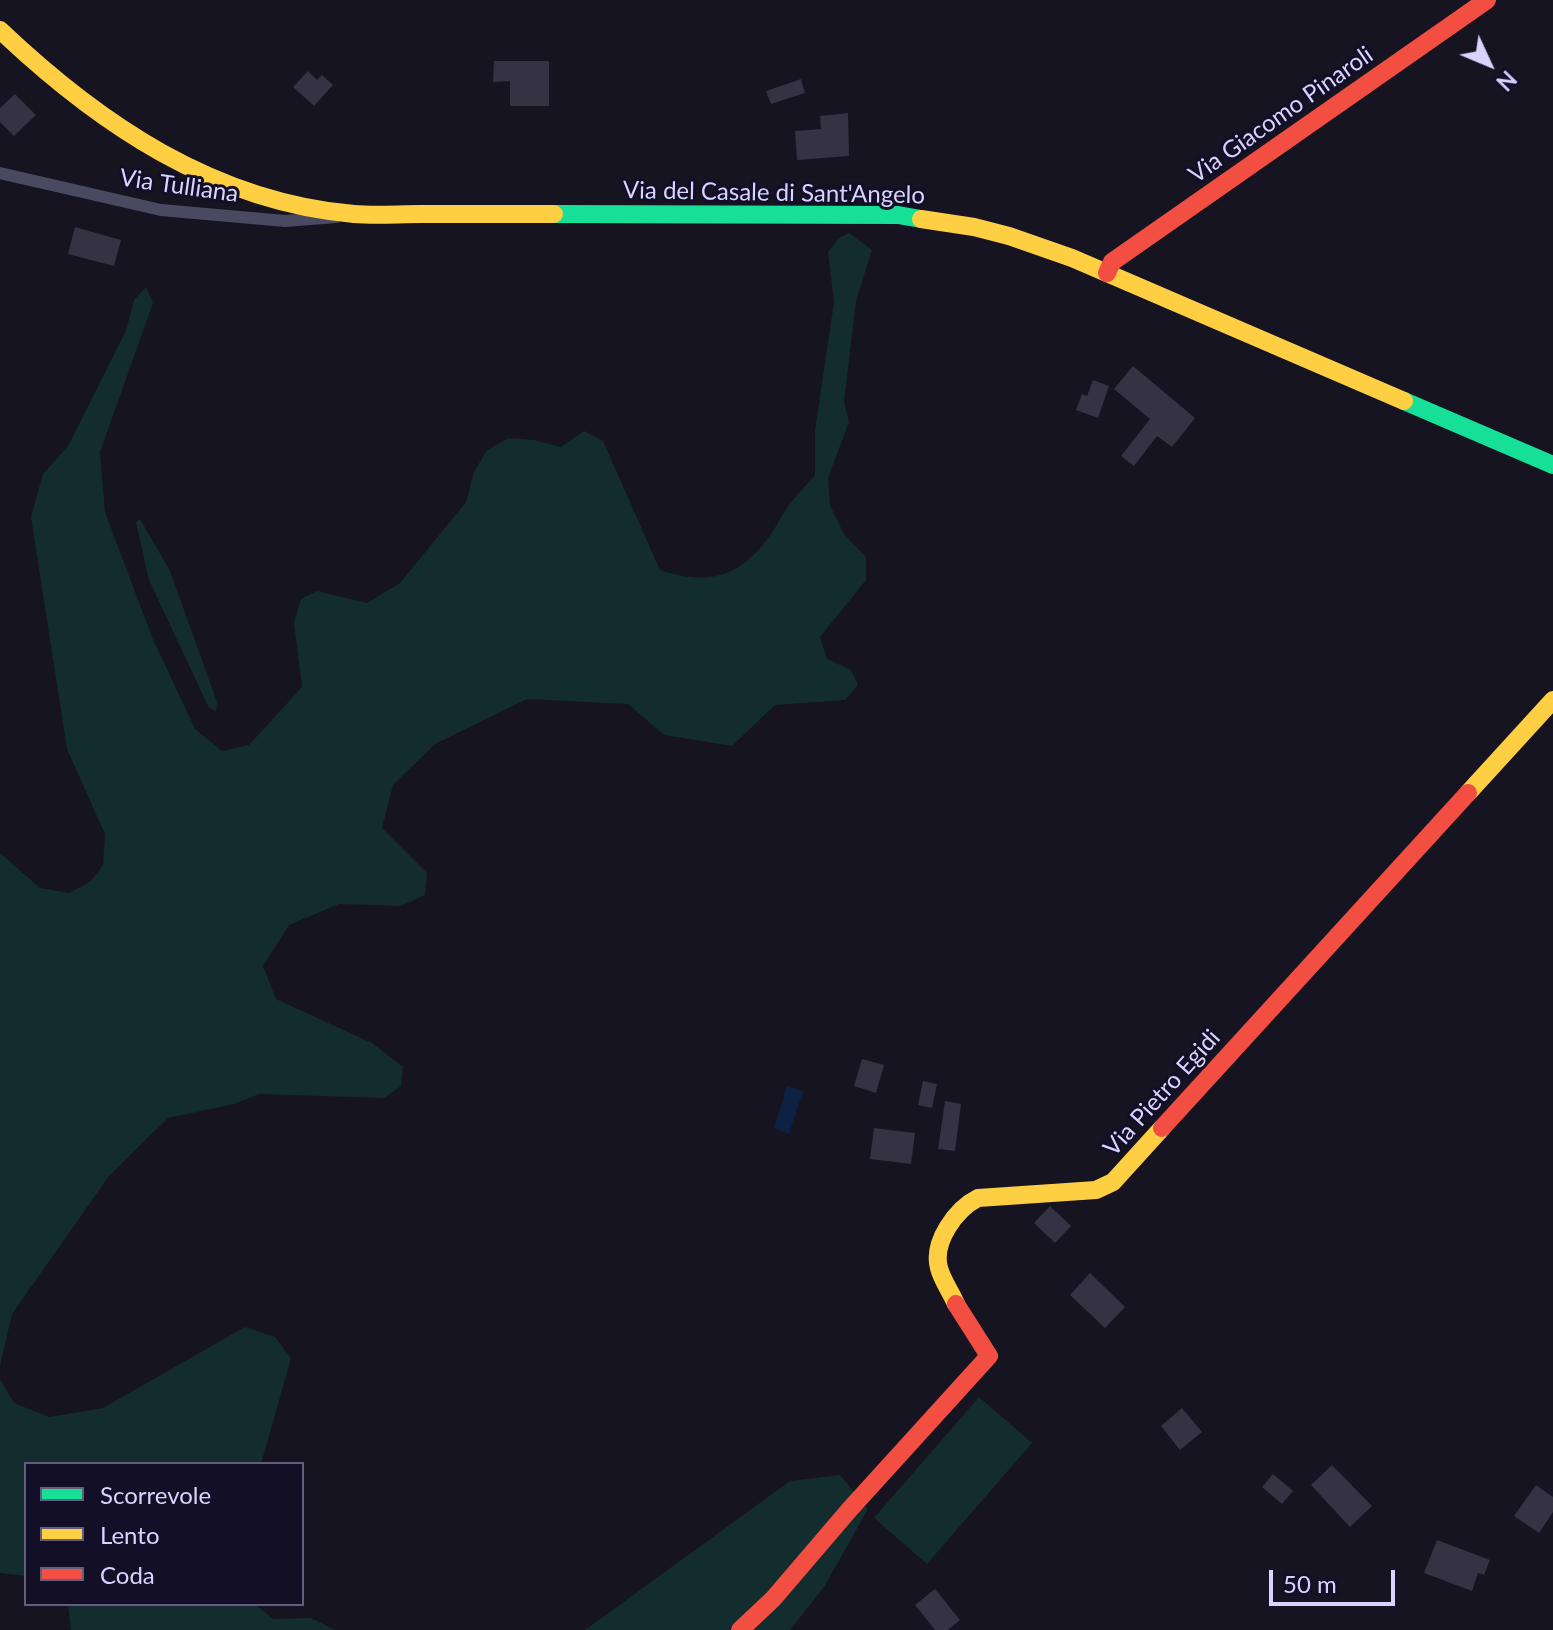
<!DOCTYPE html>
<style>
body{margin:0}
#map{position:relative;width:1553px;height:1630px;overflow:hidden;background:#161421;font-family:Lato,sans-serif}
canvas{display:block}
.legend{position:absolute;left:24px;top:1462px;width:280px;height:144px;box-sizing:border-box;background:#130f26;border:2px solid #625e7d;margin:0;padding:10px 14px;list-style:none;font-size:24px;color:#d9d4ff}
.legend li{display:flex;align-items:center;gap:16px;height:40px}
.legend b{width:40px;border:2px solid #625e7d}
.north{position:absolute;left:1449px;top:24px;width:80px;height:80px;-webkit-text-stroke:6px #130f26;paint-order:stroke;rotate:134deg;font-size:22px;font-weight:700;line-height:32px;text-align:center;color:#d9d4ff}
.north::after{content:'';display:block;margin:auto;width:28px;height:36px;background:#d9d4ff;clip-path:polygon(50% 0,100% 100%,50% 72%,0 100%)}
.scale{position:absolute;left:1269px;top:1570px;width:126px;height:36px;box-sizing:border-box;border:4px solid #d9d4ff;border-top:0;padding-left:10px;font-size:24px;line-height:28px;white-space:nowrap;color:#d9d4ff;-webkit-text-stroke:6px #130f26;paint-order:stroke}
</style>
<div id="map">
<canvas width="1553" height="1630"></canvas>
<ul class="legend">
<li><b style="height:10px;background:#16e098"></b>Scorrevole</li>
<li><b style="height:10px;background:#ffcf43"></b>Lento</li>
<li><b style="height:10px;background:#f24e42"></b>Coda</li>
</ul>
<div class="north">N</div>
<div class="scale">50 m</div>
</div>
<script>
const ctx = document.querySelector('canvas').getContext('2d');
ctx.lineJoin = 'round';
function paint(path, color) { ctx.fillStyle = color; ctx.fill(path, 'evenodd'); }
function stroke(path, color, width, dash) { ctx.strokeStyle = color; ctx.lineWidth = width; ctx.lineCap = dash ? 'butt' : 'round'; ctx.setLineDash(dash || []); ctx.stroke(path); }
function drawText(font, color, halo, rows, align = 'center') {
  ctx.font = font + ' Lato,sans-serif'; ctx.lineWidth = 6; ctx.setLineDash([]); ctx.textBaseline = 'middle'; ctx.strokeStyle = halo; ctx.fillStyle = color; for (const [text, x, y, turn = 0] of rows) {
    ctx.save(); ctx.translate(x, y); ctx.rotate((+turn || 0) * Math.PI / 180); ctx.textAlign = isNaN(turn) ? turn : align; if (halo) ctx.strokeText(text, 0, 0); ctx.fillText(text, 0, 0); ctx.restore();
  }
}
paint(new Path2D(`
 M849,233L872,250L856,301L844,402L849,422L828,478L830,505L844,534L866,557V580L820,637L827,659L851,670L858,685L845,700L775,705L732,746L664,735L628,704L527,699L435,744L393,785L382,828L427,873L425,895L401,906L339,904L289,925L263,966L276,999L372,1043L403,1067L401,1086L384,1098L259,1094L234,1104L168,1118L109,1176L12,1314L0,1366V853L40,888L69,893L91,881L103,865L105,834L67,749L31,517L43,474L68,446L126,331L134,300L146,287L153,303L100,452L105,512L152,637L195,729L222,751L249,745L302,687L294,622L301,599L317,591L367,603L400,583L466,502L474,472L487,450L509,438L534,440L561,447L584,431L603,441L660,570C710,587 743,576 773,531C779,522 783,512 790,504C797,494 807,485 815,475V430L834,302L828,252L839,238Z
 M140,519L170,571L217,702L216,711L209,708L149,580L136,522Z
 M245,1327L275,1337L291,1358L261,1464H26V1576L0,1573V1379L14,1403L49,1417L103,1408Z
 M979,1397L1032,1443L927,1564L874,1518Z
 M840,1475L868,1509L824,1587L790,1630H585L790,1481Z
 M68,1604H255L273,1619L311,1618L335,1630H71Z`), '#132c2d');
paint(new Path2D(`
 M787,1086L803,1091L789,1134L774,1128Z`), '#0d2144');
paint(new Path2D(`
 M494,61H549V106H510V81L493,82Z
 M308,71L317,80L322,75L333,85L314,106L293,87Z
 M801,79L805,93L771,104L766,91Z
 M15,94L36,115L14,136L0,122V108Z
 M848,113L849,156L797,160L795,131L821,129L820,116Z
 M75,227L121,240L114,266L68,254Z
 M1133,366L1195,418L1172,447L1157,436L1134,466L1121,456L1150,419L1114,389Z
 M1093,380L1109,386L1098,418L1076,410L1082,394L1087,396Z
 M862,1059L884,1065L876,1093L854,1086Z
 M923,1081L937,1084L932,1108L918,1105Z
 M945,1101L961,1104L955,1151L938,1149Z
 M874,1128L915,1133L911,1164L870,1159Z
 M1050,1206L1071,1226L1055,1243L1034,1223Z
 M1090,1273L1125,1307L1105,1328L1070,1295Z
 M1182,1408L1202,1432L1180,1450L1161,1426Z
 M1332,1465L1372,1506L1350,1527L1311,1485Z
 M1273,1474L1293,1491L1282,1504L1262,1487Z
 M1536,1485L1553,1497V1512L1539,1533L1514,1516Z
 M1437,1540L1490,1560L1484,1575L1478,1573L1472,1591L1424,1573Z
 M935,1589L960,1620L948,1630H935L915,1605Z`), '#343243');
stroke(new Path2D(`
 M0,173L161,210L285,221L336,217`), '#4a4962', 12);
stroke(new Path2D(`
 M554,214L898,215L921,219
 M1404,401L1553,465`), '#16e098', 18);
stroke(new Path2D(`
 M0,30C99,124 214,202 354,214C376,216 398,214 421,214C465,214 510,214 554,214
 M921,219L974,227L1009,236L1072,258L1404,401
 M1468,793L1553,700
 M956,1304C951,1292 942,1280 939,1268C932,1242 956,1209 978,1198L1096,1190L1113,1182L1162,1128`), '#ffcf43', 18);
stroke(new Path2D(`
 M1107,273L1112,262L1487,0
 M1162,1128L1468,793
 M740,1630L773,1599L850,1509L989,1356L956,1304`), '#f24e42', 18);
drawText('24px', '#d9d4ff', '#130f26', [
 ["Via Giacomo Pinaroli",1281,115,-35],
 ["Via Tulliana",179,186,8],
 ["Via del Casale di Sant'Angelo",774,193,1],
 ["Via Pietro Egidi",1162,1093,-48]
]);
</script>
